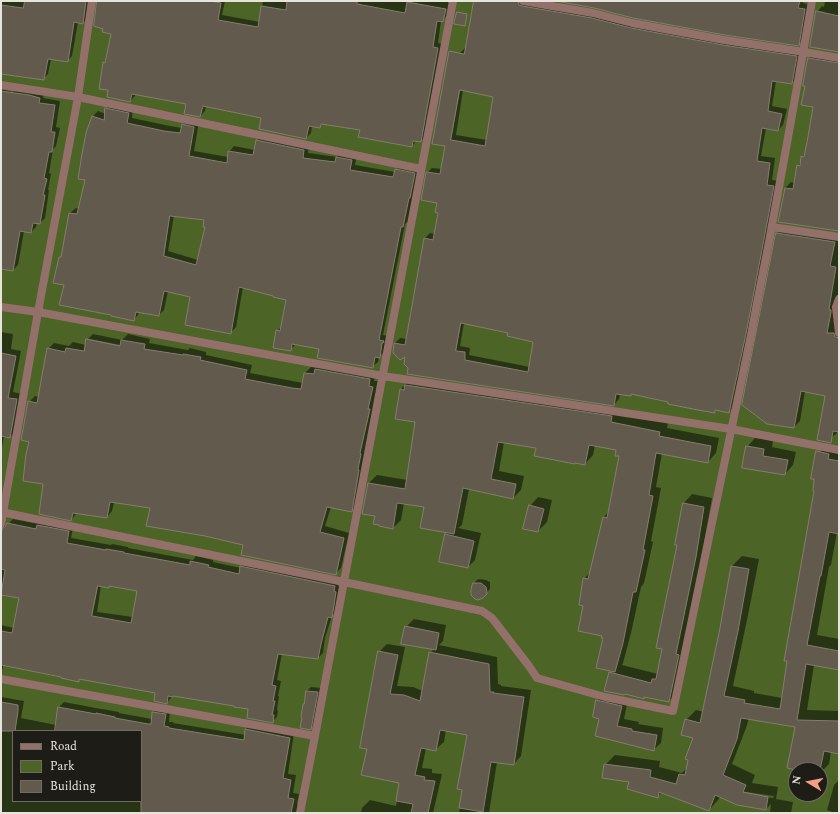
<!DOCTYPE html>
<style>
body{margin:0}
#map{position:relative;width:840px;height:814px;overflow:hidden;background:#393427;font-family:Spectral,serif}
canvas{display:block}
.frame{position:absolute;inset:0;border:2px solid #e6e4dc;pointer-events:none}
.legend{position:absolute;left:12px;top:730px;width:130px;height:72px;box-sizing:border-box;background:#1e1c16;border:1px solid #6e6c65;margin:0;padding:5px 7px;list-style:none;font-size:12px;color:#e6e4dc}
.legend li{display:flex;align-items:center;gap:8px;height:20px}
.legend b{width:20px;border:1px solid #6e6c65}
.north{position:absolute;left:788px;top:762px;width:40px;height:40px;box-sizing:border-box;background:#1e1c16;border:1px solid #6e6c65;border-radius:50%;rotate:280deg;font-size:11px;font-weight:700;line-height:16px;text-align:center;color:#e6e4dc}
.north::after{content:'';display:block;margin:auto;width:14px;height:18px;background:#f39f86;clip-path:polygon(50% 0,100% 100%,50% 72%,0 100%)}
</style>
<div id="map">
<canvas width="840" height="814"></canvas>
<div class="frame"></div>
<ul class="legend">
<li><b style="height:5px;background:#94706b"></b>Road</li>
<li><b style="height:11px;background:#4c6426"></b>Park</li>
<li><b style="height:11px;background:#625a4d"></b>Building</li>
</ul>
<div class="north">N</div>
</div>
<script>
const ctx = document.querySelector('canvas').getContext('2d');
ctx.lineJoin = 'round';
function paint(path, color) { ctx.fillStyle = color; ctx.fill(path, 'evenodd'); }
function stroke(path, color, width, dash) { ctx.strokeStyle = color; ctx.lineWidth = width; ctx.lineCap = dash ? 'butt' : 'round'; ctx.setLineDash(dash || []); ctx.stroke(path); }
paint(new Path2D(`
 M1,1H839V813H1ZM13,731H141V801H13ZM796,770H820V794H796Z`), '#4c6426');
paint(new Path2D(`
 M1,1H90L88,18L83,23L78,22L72,56L67,61L51,59L48,74L43,79L1,66Z
 M98,1H225L222,15L260,22L263,1H448V3H449L447,16L441,20L438,43L442,44L425,136L421,141L417,140L412,146L361,129L323,123L320,127L312,125L311,133L306,138L262,117L206,105L205,111L200,116L187,103L135,94V96L130,101L109,89L104,63L106,61L112,33L104,28Z
 M474,1H527L801,52L797,78L792,83L776,81L772,106L787,109L783,125L778,130L766,128L761,156L775,158L772,180L778,181L734,406L729,412L717,410L715,412L632,394L631,395L620,393L619,399L614,405L409,368L406,354L395,343L400,338L407,339L425,238L430,233L435,234L439,212L438,202L427,173L432,168L442,169L460,53L465,48L466,49ZM463,90L495,96L487,140L456,135ZM464,323L509,332L534,341L530,367L469,355L470,348L460,346Z
 M561,1H804L803,3L809,5L803,39L798,45Z
 M825,1H839V51L817,12L822,6L824,7ZM820,11L827,13L826,15L820,13Z
 M814,53L839,57V230L785,188L791,182L795,183L798,166L801,162L802,157L806,153L814,107L807,85L809,59Z
 M17,88L44,94L43,98L60,101L56,127L60,128L56,146L53,149L49,173L51,174L48,190H49L45,218L40,223L37,222L36,227L31,232L24,231L18,265L13,270L1,268V89L13,92Z
 M111,104L133,108L132,118L170,126L182,128V125L188,120L199,122L194,151L228,157L229,152L234,146L255,150L257,141L262,135L309,145L308,153L337,157L342,152L357,155L355,165L395,172L396,170L401,165L420,168L408,221L405,224L383,335L388,336L384,352L379,357L378,362L372,367L320,348L296,343L295,345L290,350L277,331L282,326L287,299L243,287L236,327L231,332L191,296L168,291L164,310L159,315L139,311L138,315L133,320L65,284L60,257L63,254L70,213L76,208L79,209L86,179L93,116L98,111L106,114V109ZM174,215L205,219L206,226L198,260L168,251Z
 M783,228L839,236V293L836,299L839,324V431H837V433L831,438L826,395L805,391L800,421L794,427L777,234Z
 M1,332L13,334L11,349L21,351L13,392L22,394L15,432L10,437L4,436L2,447L1,448Z
 M93,334L122,340L128,334L150,339L149,343L188,350L190,348L206,352V355L252,365L250,373L303,383L305,373L311,367L375,374L374,381H378L357,505L351,511L331,507L325,526L349,533L341,568L335,574L244,545L151,507L114,502L112,511L107,517L77,512L76,514L71,520L44,484L30,441L29,402L35,396L39,397L48,349L54,343L69,346L73,342L86,345L87,340ZM90,339L125,346V348L90,341Z
 M409,381L619,414L668,423L667,428L719,438L716,453L708,462L662,453L656,487L661,488L651,541L653,542L644,583L641,587L631,633L623,663L622,665L658,674L663,648L684,503L692,494L712,498L677,693L669,701L645,696L644,698L610,673L612,670L603,635L584,605V579L591,571L604,517L609,511L620,456L617,449L595,445L593,455L585,464L537,448L504,442L499,471L524,476L521,490L513,498L469,489L462,525L458,528L481,533L475,560L468,567L446,534L448,532L425,506L404,503L401,520L393,528L376,515L369,483L377,475L407,480L416,421L401,389Z
 M755,438L773,440L772,447L796,452L793,465L785,474L747,447Z
 M826,447L839,450V532H837L831,565L829,567L817,635L839,639V669L814,665L807,710L839,711V753L831,752L829,764L820,773V770H800L796,726L749,718L746,728L732,764L755,775L752,783L778,787L776,799L793,802L791,813H770L771,804L766,809L720,796L719,799L709,810L662,792L658,796L630,781L605,765L615,755L660,761L659,767L682,773L688,767L694,737L686,720L696,710L704,712L721,628L732,566L742,556L759,559L747,620L733,686L754,691V693L782,698L815,490V457ZM739,791L774,796L773,798L743,794Z
 M538,497L552,500L547,522L538,531L530,506Z
 M13,519L40,524L73,527L71,538L111,545L112,544L128,547V548L193,560L196,556L213,560V562L241,568V567L246,562L339,581L338,586L341,587L336,612L332,616L325,638L323,653L318,658L282,653L277,680L281,681L278,696H279L277,710L278,711L277,717L272,722L250,708L173,695L167,703L156,692L81,678L78,681L3,665V668L1,671V625L14,628L20,598L1,594V521L5,525H7ZM101,585L109,587L110,585L138,590L133,617L97,612Z
 M478,579L486,580L490,582V589L484,596L474,583Z
 M414,619L446,625L443,641L439,645L497,657L498,684L501,685V686L531,690L521,756L514,764L497,762L489,813H459L463,789L468,734L446,730L444,742L436,749L426,748L422,768L432,769V773L442,774L433,813H361L362,808L370,800L396,806L400,782L368,748L379,652L387,644L405,647L397,686L413,687L423,691L430,653L434,649L406,627Z
 M311,687L321,688L314,724L310,729L307,691Z
 M604,693L628,699L624,719L639,722L638,724L663,728L661,743L653,750L600,718L597,701Z
 M1,697L24,701L21,718L56,725L59,707L64,702L101,709H102L119,712V713L152,719L153,713L158,708L170,710L169,722H174L173,723L246,735V729L251,724L294,733L288,774L296,775L293,793L299,794L297,803L300,813H1ZM13,731H141V801H13Z
 M839,780V813H835L827,810L834,785Z`), '#0007');
const building = new Path2D(`
 M25,1H86L83,24L74,22L68,62L48,59L44,80L1,74V5L23,8Z
 M97,1H210L221,3L218,20L258,27L261,6L286,10L287,1H357V4L405,13L407,2L446,9L443,22L437,21L433,47L438,48L421,142L413,141L412,147L358,137L360,130L321,124L320,128L309,126L306,139L259,129L261,118L203,106L200,117L184,114L186,104L132,94L130,102L107,97L108,90L99,89L103,62L105,63L111,34L102,32L103,29L94,26Z
 M474,1H518L519,5L522,6L592,18L631,28L723,45L797,56L792,84L772,81L768,111L782,114L778,131L762,128L757,161L770,163L767,185L774,186L747,329L729,413L715,410V413L698,410L668,404V402L631,394V396L616,394L614,406L407,374L408,368L404,364L405,357L400,360L393,353L394,343L405,345L424,238L433,240L438,213L435,212L437,203L421,200L426,172L440,174L445,146L432,144L449,51L464,54ZM460,90L493,97L485,146L451,140ZM461,323L508,333L507,336L533,342L528,372L465,360V352L456,351Z
 M556,1H800L798,8L805,9L799,46L725,35L633,18L594,8Z
 M816,11L839,16V52L810,47Z
 M457,12L467,14L465,26L454,24Z
 M808,58L839,63V231L778,222L785,188L793,189L797,165L800,166L801,156L804,157L808,137L813,107L801,105L805,86H803Z
 M1,91L29,95L40,98L39,103L55,105L51,132H55L52,152H49L44,178L47,179L43,195H45L40,224L33,223L31,233L20,231L13,271L1,269Z
 M105,108L129,113L127,123L164,131L180,133L182,124L194,127L189,156L227,163L228,151L253,155L256,140L304,150L303,158L335,162L336,157L352,160L350,170L393,177L395,169L415,173L410,198H409L403,227H401L379,340L384,341L383,343H382L380,358L375,357L373,368L317,358L319,349L292,344L291,351L273,348L276,330L280,331L286,300L273,297V296L239,287L231,334L185,325L190,297L164,291L159,316L136,312L134,321L111,316V315L59,305L64,285L53,283L59,257H61L69,213L77,214L85,180L78,179L82,154L86,133L92,116L104,120ZM170,216L204,220L203,227H205L196,265L164,256Z
 M776,233L835,242L830,266L836,267L829,309L831,310V312L827,333H834L835,337L839,338V432L833,431L831,443L817,440L825,396L801,391L794,428L767,424L742,405Z
 M86,339L120,346L121,340L145,344L144,349L183,355V354L201,357L200,360L247,370L245,379L292,388L301,389L304,373L314,374L315,369L370,379L369,386L373,387L368,409H370L360,453L361,454L358,469L359,470L352,512L327,507L320,532L344,538L336,575L241,555L243,545L205,536L146,526L150,508L110,502L107,518L73,513L71,521L39,514L43,484L23,481L26,454L29,442L21,440L28,401L37,403L47,348L65,352L66,348L84,351Z
 M1,353L16,356L8,398L17,399L10,438L1,436Z
 M405,385L612,416L611,422L660,432L659,436L711,446L708,463L656,453L649,495L653,496L643,550H645L636,592H633L623,643L615,672L596,668L603,638H601L602,636L578,631L583,606L579,605L583,578L588,579L603,517L607,518L619,456H615L616,450L589,445L585,465L575,463V464L534,456L536,448L498,442L491,479L516,484L513,499L463,488L454,534L420,528L424,507L397,503L393,529L379,526V525L373,524L375,516L362,514L368,483L405,489L415,422L395,419L400,389L404,390Z
 M746,446L764,449L763,456L788,460L785,475L742,468Z
 M816,451L829,454L828,459L839,461V534L829,532L821,576H820L807,645L839,651V670L806,664L797,720L839,721V754L824,751L820,770H796L787,768L795,727L741,718L737,739L723,775L746,785L743,792L768,797L766,810L737,805L715,795L709,811L659,792L658,798L627,789L629,782L602,778L604,764L651,770L650,777L676,784L679,774L685,775L688,760L685,759L693,738L681,735L685,719L700,723L720,628L731,566L749,569L738,631L724,696L745,700L744,703L780,709L787,661H784L814,491H813L814,479H811Z
 M683,503L704,507L696,557L676,654L679,655L669,702L644,697V699L625,694L624,695L604,691L609,672L651,683L652,679H656L662,649L656,648L677,545H675Z
 M529,505L544,509L538,532L523,529Z
 M7,523L36,529L37,525L69,531L67,543L106,550V549L124,552V553L190,565V561L209,565L208,567L239,574L240,566L335,586L334,591L336,592L332,618L328,617L321,644L318,659L278,654L272,685L276,686L273,701H275L272,715H274L273,723L247,718L248,709L234,707V706L173,696V697L168,696L167,704L154,701L155,693L79,679V682L61,678V677L1,665V631L12,633L19,598L1,595L5,570L1,569V538L2,529L5,527ZM98,586L109,588V586L137,591L131,623L92,616Z
 M445,534L474,541L468,568L439,562Z
 M473,583H481L486,587L487,592V594L483,598L478,600L475,599L471,595V590Z
 M405,626L439,633L436,650L401,644Z
 M378,651L398,655L390,694L404,695L420,701L429,652L489,664L490,692H494L493,693L524,697L514,765L491,762L483,812L459,808L462,790L457,789L467,735L440,730L436,751L421,748L415,775L425,777L424,780L435,781L428,813H411L413,804L396,801L399,783L361,775L367,749L360,748Z
 M306,691L318,692L311,730L300,728L302,718L301,717L303,704H304Z
 M596,700L622,706L617,726L632,729V731L657,735L654,751L595,736L599,719L593,717Z
 M1,702L18,705V711L15,731H1Z
 M58,707L96,714V713L115,717V718L148,724H151L152,712L166,714L164,726L169,727V728L244,740L245,729L290,738L283,778L291,780L288,798L294,799L291,813H141V731H55Z`);
paint(building, '#625a4d');
stroke(building, '#857d6f', 1);
stroke(new Path2D(`
 M523,1L593,13L632,23L724,40L804,52L839,58
 M1,85L78,97L421,169
 M772,227L839,237
 M839,299L836,307L839,333
 M1,307L38,312L383,376L731,429L839,450
 M1,512L344,582L482,611L492,618L529,666L537,678L605,697L673,711L752,330C758,295 766,260 772,225C786,151 799,76 812,1
 M1,524L38,312L78,97L92,1
 M1,679L315,736
 M300,813L315,736L453,1`), '#94706b', 8);
</script>
